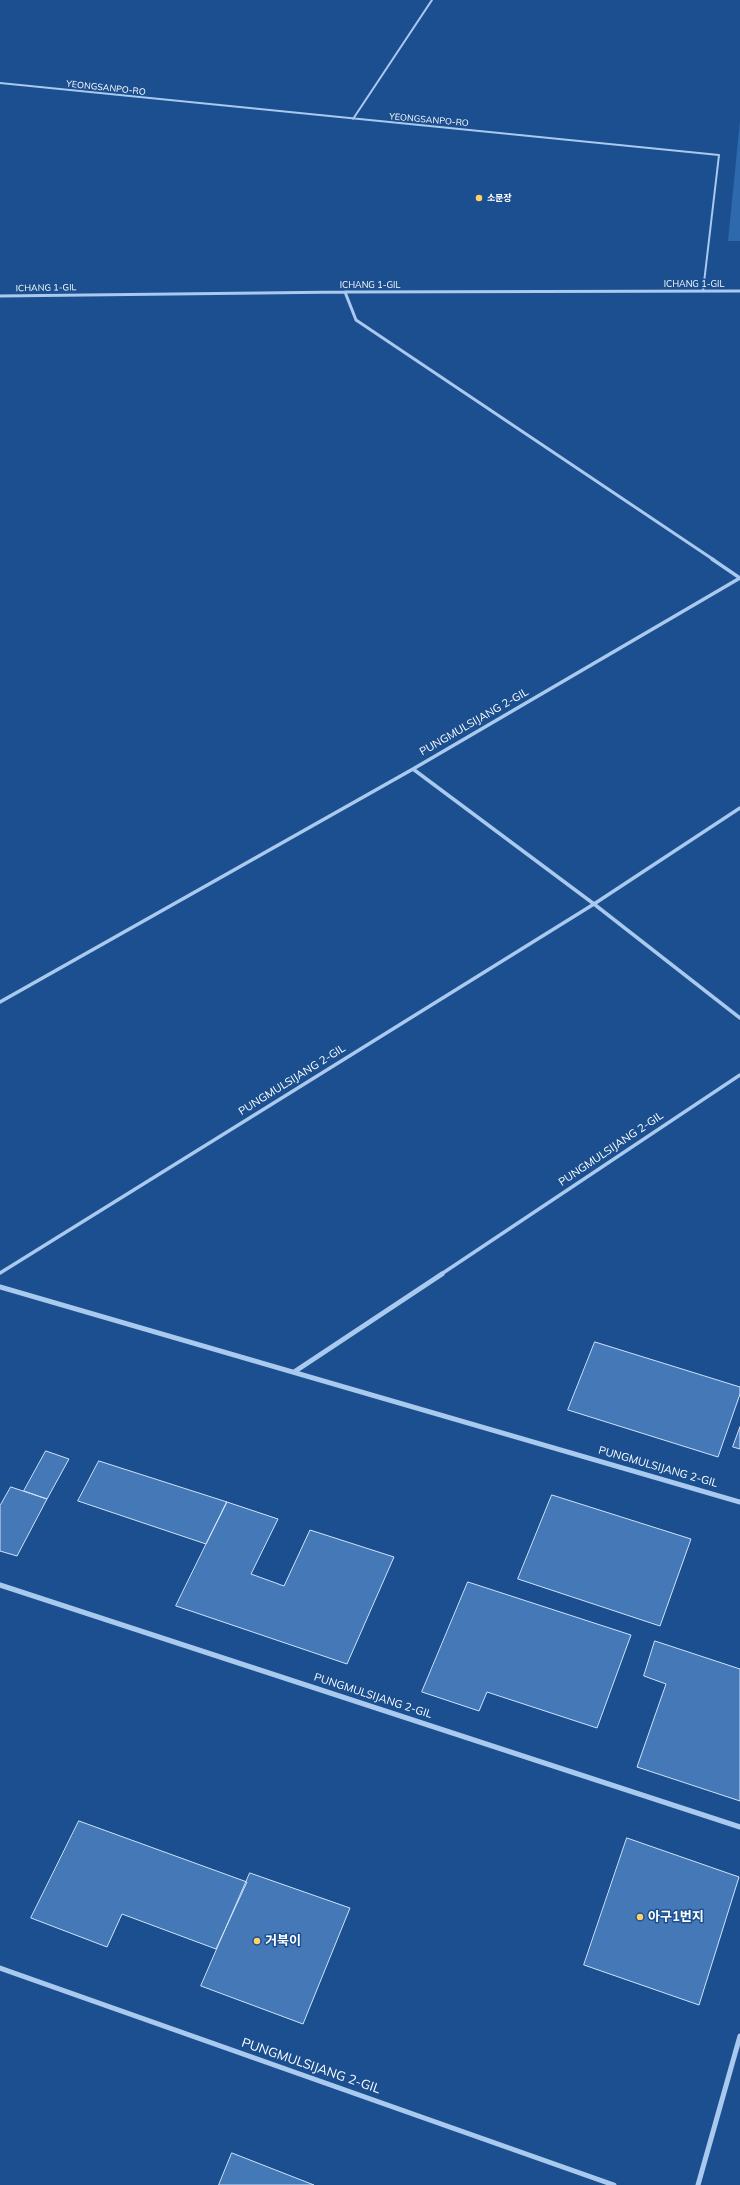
<!DOCTYPE html>
<meta charset="utf-8">
<style>
body{margin:0}
canvas{display:block;background:#1b4f8f}
</style>
<canvas width="740" height="2185"></canvas>
<script>
const ctx = document.querySelector('canvas').getContext('2d');
ctx.lineJoin = 'round';
function paint(path, color) { ctx.fillStyle = color; ctx.fill(path, 'evenodd'); }
function stroke(path, color, width, dash) { ctx.strokeStyle = color; ctx.lineWidth = width; ctx.lineCap = dash ? 'butt' : 'round'; ctx.setLineDash(dash || []); ctx.stroke(path); }
function drawText(font, color, halo, rows, align = 'center') {
  ctx.font = font + ' Mulish,"Noto Sans KR",sans-serif'; ctx.lineWidth = 3; ctx.setLineDash([]); ctx.textBaseline = 'middle'; ctx.strokeStyle = halo; ctx.fillStyle = color; for (const [text, x, y, turn = 0] of rows) {
    ctx.save(); ctx.translate(x, y); ctx.rotate((+turn || 0) * Math.PI / 180); ctx.textAlign = isNaN(turn) ? turn : align; if (halo) ctx.strokeText(text, 0, 0); ctx.fillText(text, 0, 0); ctx.restore();
  }
}
paint(new Path2D(`
 M740,120V241H728Z`), '#2e69ad');
const building = new Path2D(`
 M595,1342L740,1387V1394L718,1457L568,1410Z
 M740,1427V1449L733,1447Z
 M46,1451L69,1459L47,1499L24,1491Z
 M99,1461L227,1502L206,1544L78,1501Z
 M11,1487L47,1499L17,1556L0,1551V1506Z
 M552,1495L691,1539L660,1626L518,1579Z
 M227,1502L278,1519L251,1574L284,1586L310,1530L394,1557L347,1664L176,1606Z
 M468,1582L631,1635L597,1728L487,1692L479,1711L422,1692Z
 M655,1641L740,1669V1801L637,1767L666,1684L644,1676Z
 M79,1821L247,1882L216,1949L122,1914L107,1947L31,1918Z
 M627,1838L739,1877L699,2005L584,1965Z
 M250,1873L350,1908L303,2024L201,1986Z
 M232,2153L314,2185H219Z`);
paint(building, '#4478b7');
stroke(building, '#cfe3fa', 1);
stroke(new Path2D(`
 M0,83L719,155L703,291
 M353,119L432,0`), '#a9c9ee', 2);
stroke(new Path2D(`
 M345,292L356,320L714,560
 M0,296L345,292L740,291`), '#a9c9ee', 3);
stroke(new Path2D(`
 M712,559L740,578
 M413,769L594,904L740,1018
 M0,1002L413,769L740,578
 M0,1273L594,904L740,808
 M440,1275L740,1075`), '#a9c9ee', 3.5);
stroke(new Path2D(`
 M0,1287L740,1502
 M294,1372L442,1274
 M0,1585L740,1827
 M0,1968L614,2185
 M698,2185L740,2036`), '#a9c9ee', 5);
for (const [x, y, r, color] of [
 [479,198,4,"#ffd166"],
 [640,1917,4,"#ffd166"],
 [257,1941,4,"#ffd166"]
]) { const dot = new Path2D(); dot.arc(x, y, r, 0, 2 * Math.PI); ctx.fillStyle = color; ctx.fill(dot); stroke(dot, '#1b4f8f', 1.5); }
drawText('9px', '#fff', '#1b4f8f', [
 ["YEONGSANPO-RO",106,88,6],
 ["YEONGSANPO-RO",429,120,5],
 ["ICHANG 1-GIL",694,284],
 ["ICHANG 1-GIL",370,285],
 ["ICHANG 1-GIL",46,288,-1]
]);
drawText('bold 9px', '#fff', '#1b4f8f', [
 ["소문장",487,198]
], 'left');
drawText('11px', '#fff', '#1b4f8f', [
 ["PUNGMULSIJANG 2-GIL",474,722,-30],
 ["PUNGMULSIJANG 2-GIL",292,1080,-32],
 ["PUNGMULSIJANG 2-GIL",611,1149,-34],
 ["PUNGMULSIJANG 2-GIL",658,1467,16],
 ["PUNGMULSIJANG 2-GIL",373,1696,18]
]);
drawText('bold 13px', '#fff', '#1b4f8f', [
 ["아구1번지",648,1917],
 ["거북이",265,1941]
], 'left');
drawText('13px', '#fff', '#1b4f8f', [
 ["PUNGMULSIJANG 2-GIL",311,2066,19]
]);
</script>
